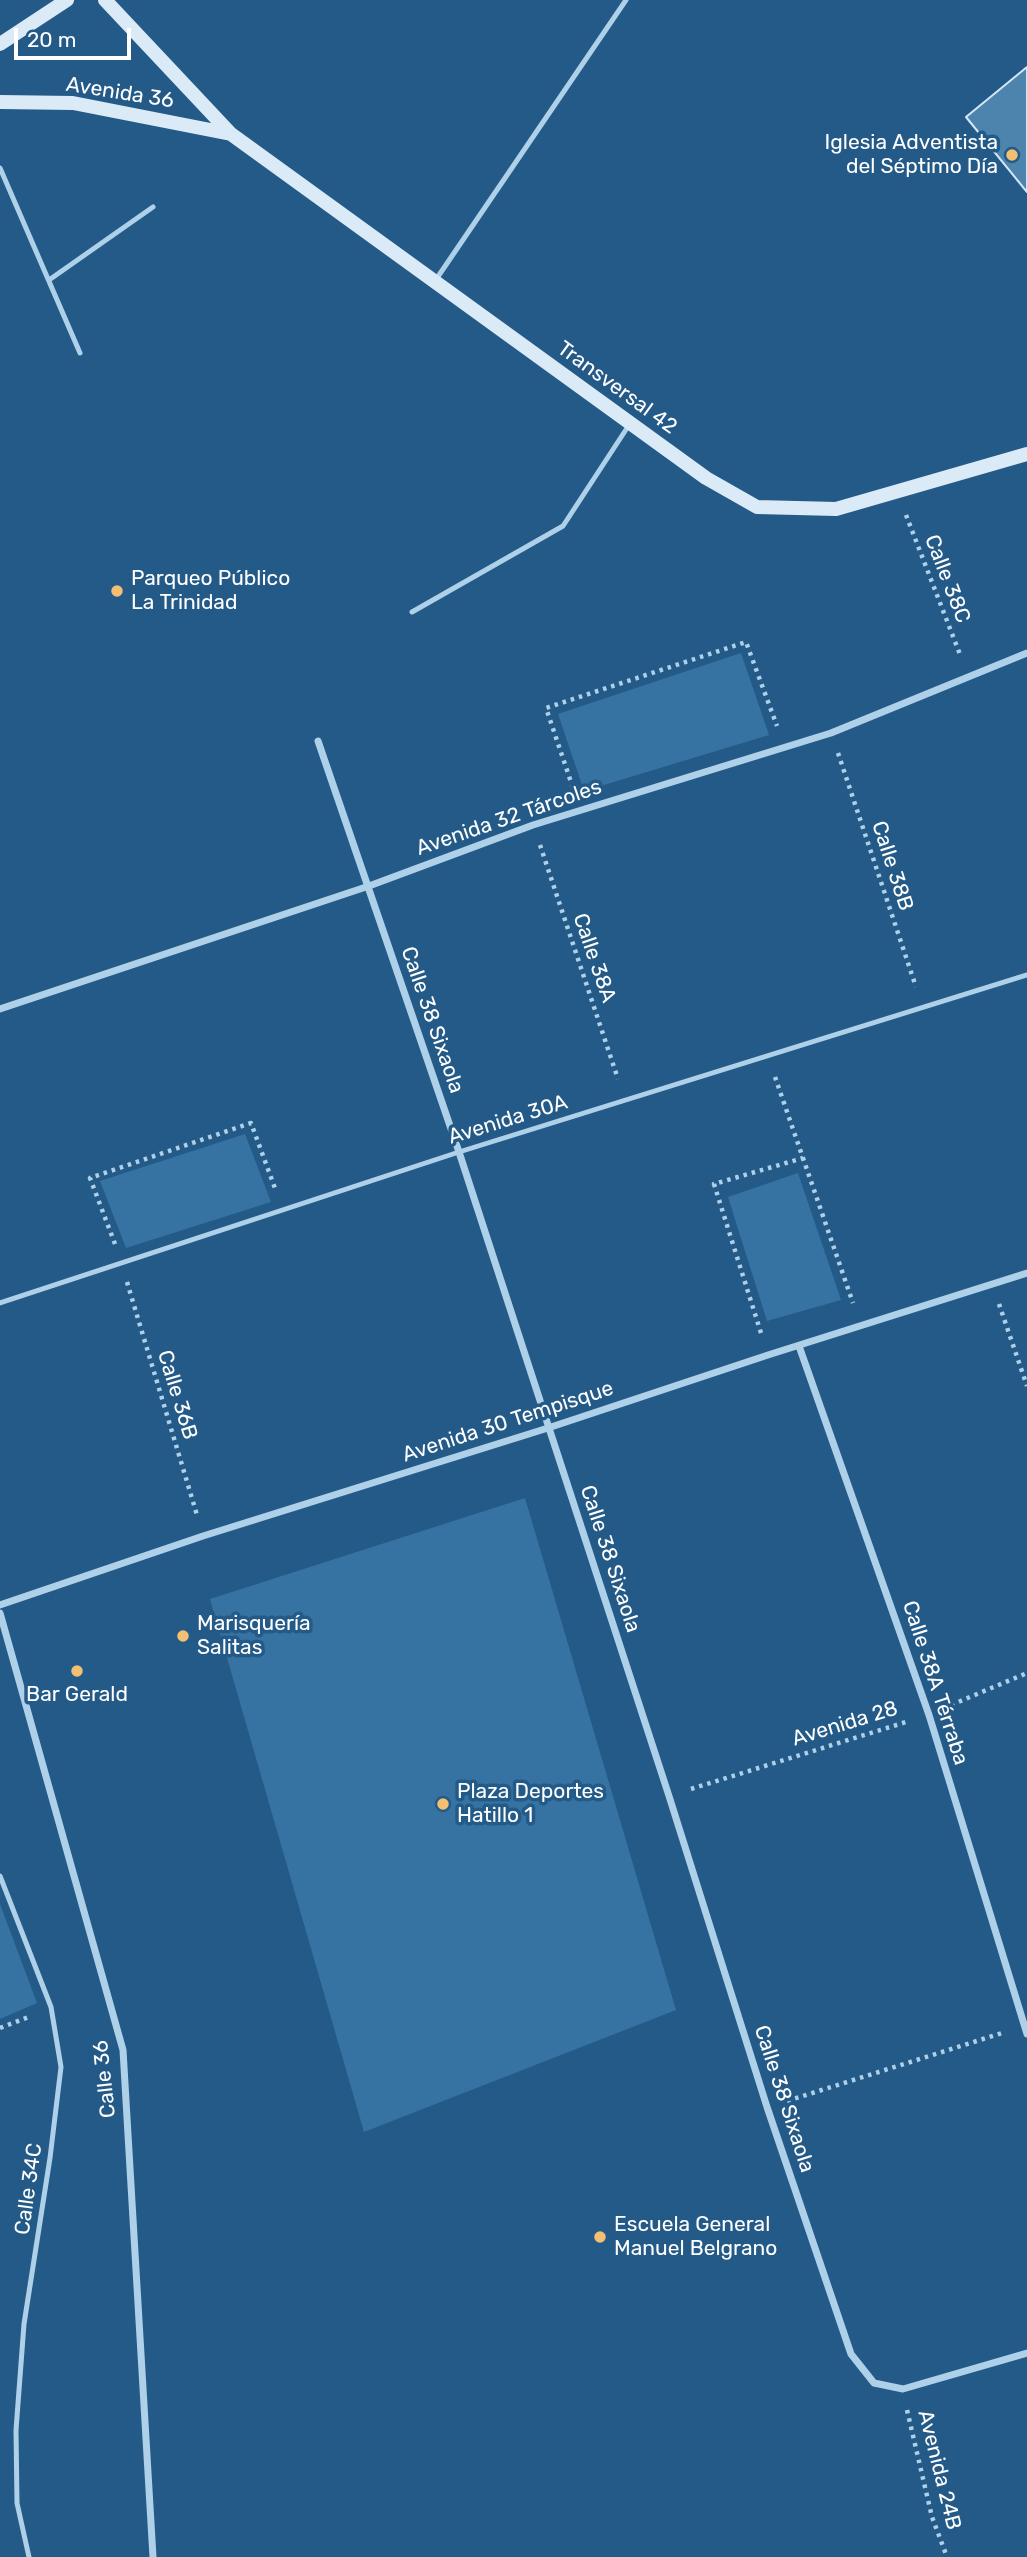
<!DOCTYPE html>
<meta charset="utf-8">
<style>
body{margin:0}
#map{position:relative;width:1027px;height:2557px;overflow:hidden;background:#245a87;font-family:Rubik,sans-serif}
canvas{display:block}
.scale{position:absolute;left:14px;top:28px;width:117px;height:32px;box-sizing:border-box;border:4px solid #fff;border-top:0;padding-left:9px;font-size:21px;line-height:24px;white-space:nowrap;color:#fff;-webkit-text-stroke:5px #245a87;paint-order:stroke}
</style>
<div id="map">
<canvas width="1027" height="2557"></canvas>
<div class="scale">20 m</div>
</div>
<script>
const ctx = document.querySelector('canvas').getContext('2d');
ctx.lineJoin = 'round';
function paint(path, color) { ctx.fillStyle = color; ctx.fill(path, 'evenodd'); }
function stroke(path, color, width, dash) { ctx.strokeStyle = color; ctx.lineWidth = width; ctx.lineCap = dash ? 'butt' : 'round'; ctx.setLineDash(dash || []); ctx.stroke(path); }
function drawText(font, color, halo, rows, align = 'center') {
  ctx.font = font + ' Rubik,sans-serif'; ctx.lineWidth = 7; ctx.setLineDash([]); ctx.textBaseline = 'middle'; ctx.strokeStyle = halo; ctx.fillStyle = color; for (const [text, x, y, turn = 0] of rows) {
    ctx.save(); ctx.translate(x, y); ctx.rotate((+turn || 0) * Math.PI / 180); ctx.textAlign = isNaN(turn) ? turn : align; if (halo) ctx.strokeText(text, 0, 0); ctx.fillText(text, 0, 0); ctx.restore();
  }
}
paint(new Path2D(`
 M741,653L769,735L584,791L558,714Z
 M245,1134L271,1202L126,1248L100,1181Z
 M798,1173L841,1300L767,1321L728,1197Z
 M525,1498L676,2010L364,2132L210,1599Z
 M0,1904L37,2003L0,2019Z`), '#3673a2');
const building = new Path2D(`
 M1027,67V192L966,117Z`);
paint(building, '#4d84ae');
stroke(building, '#d3e7f7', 2);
stroke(new Path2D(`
 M906,515L961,657
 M838,753L916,987
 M573,788L546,708L746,642L777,726
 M540,845L618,1079
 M775,1077L853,1303
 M115,1244L90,1178L251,1123L276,1191
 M127,1282L197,1515
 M999,1304L1027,1386
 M761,1333L714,1184L803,1158
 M951,1705L1027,1673
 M691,1789L906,1722
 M0,2028L31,2016
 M787,2101L1002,2033
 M907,2410L932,2517L947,2557`), '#afd0e9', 4.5, [3.5, 5]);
stroke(new Path2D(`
 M0,168L80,353
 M49,280L153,207
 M435,281L626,0
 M412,612L563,526L629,425
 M0,1303L459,1152L1027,975
 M0,1876L51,2007L61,2067L50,2158L24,2324L16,2430L17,2503L29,2557`), '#afd0e9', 5);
stroke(new Path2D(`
 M318,741L459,1152L669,1796L767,2107L851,2354L874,2383L903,2389L1027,2353
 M0,1009L369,886L533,825L831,733L1027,653
 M799,1346L929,1715L1027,2034
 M0,1605L203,1536L548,1428L768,1355L1027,1273
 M0,1613L123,2050L153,2557`), '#afd0e9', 7);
stroke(new Path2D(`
 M105,0L231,134L706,478L757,507L836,509L1027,454
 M0,44L67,0
 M0,102L73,103L231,134`), '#daeaf7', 14);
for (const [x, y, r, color] of [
 [1012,155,7,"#f3bf73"],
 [117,591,7,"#f3bf73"],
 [183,1636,7,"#f3bf73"],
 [77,1671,7,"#f3bf73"],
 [443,1804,7,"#f3bf73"],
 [600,2237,7,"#f3bf73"]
]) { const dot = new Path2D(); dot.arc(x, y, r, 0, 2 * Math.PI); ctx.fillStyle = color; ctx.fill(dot); stroke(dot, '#245a87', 2.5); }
drawText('21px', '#fff', '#245a87', [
 ["Avenida 36",120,93,9],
 ["Transversal 42",617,388,36],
 ["Calle 38C",947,579,69],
 ["Avenida 32 Tárcoles",509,818,-19],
 ["Calle 38B",892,866,72],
 ["Calle 38A",594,958,71],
 ["Calle 38 Sixaola",432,1020,71],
 ["Avenida 30A",508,1120,-17],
 ["Calle 36B",177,1395,73],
 ["Avenida 30 Tempisque",508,1422,-18],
 ["Calle 38 Sixaola",610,1559,72],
 ["Calle 38A Térraba",935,1683,72],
 ["Avenida 28",845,1724,-17],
 ["Calle 36",105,2079,-96],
 ["Calle 38 Sixaola",784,2099,72],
 ["Calle 34C",29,2189,-82],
 ["Avenida 24B",939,2470,76]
]);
drawText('21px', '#fff', '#245a87', [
 ["Iglesia Adventista",998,143,"right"],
 ["del Séptimo Día",998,167,"right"],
 ["Parqueo Público",131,579],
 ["La Trinidad",131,603],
 ["Marisquería",197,1624],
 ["Salitas",197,1648],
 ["Bar Gerald",77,1695,"center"],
 ["Plaza Deportes",457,1792],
 ["Hatillo 1",457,1816],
 ["Escuela General",614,2225],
 ["Manuel Belgrano",614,2249]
], 'left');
</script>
